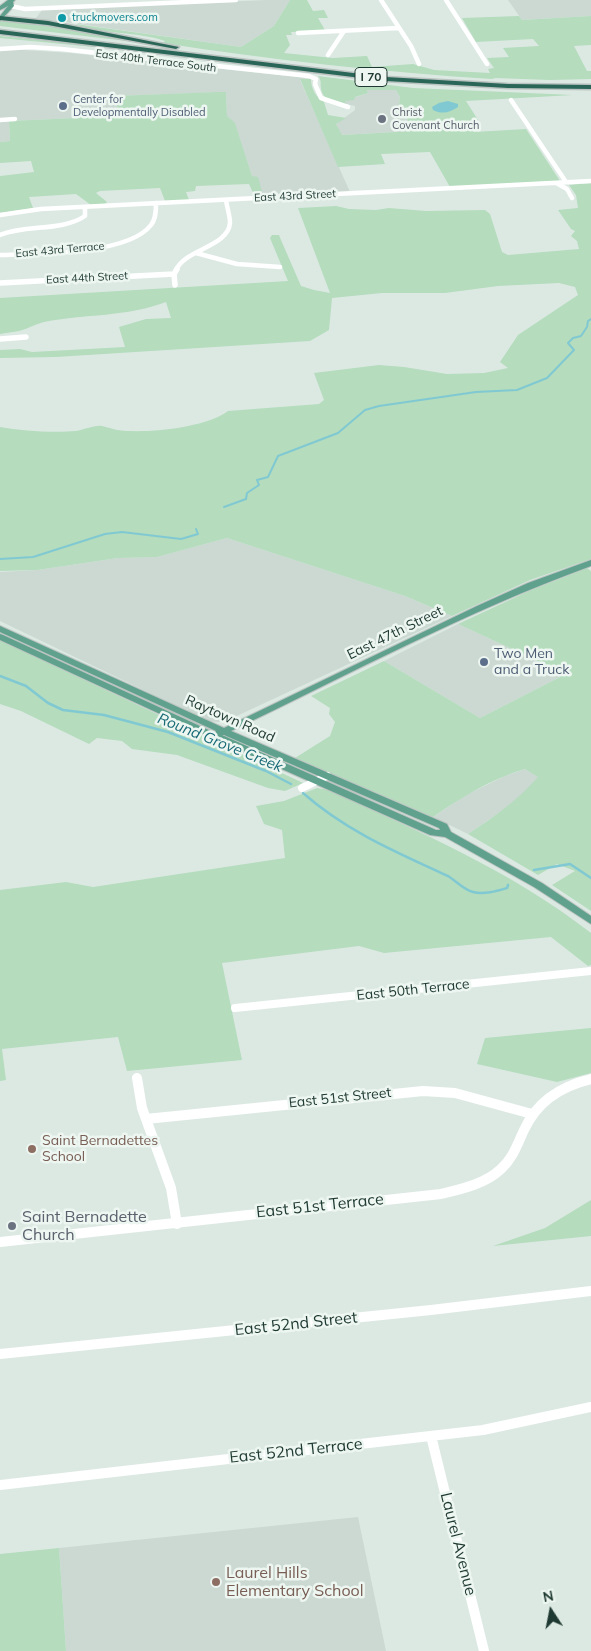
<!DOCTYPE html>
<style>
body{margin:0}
#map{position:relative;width:591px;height:1651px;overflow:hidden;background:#dce9e3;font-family:Mulish,sans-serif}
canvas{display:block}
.north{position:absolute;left:526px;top:1586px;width:50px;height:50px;-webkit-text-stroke:4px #edf6f1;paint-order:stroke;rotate:349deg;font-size:14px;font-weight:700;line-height:20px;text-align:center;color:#1e3931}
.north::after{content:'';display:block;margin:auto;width:18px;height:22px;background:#1e3931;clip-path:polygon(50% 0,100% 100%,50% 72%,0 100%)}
</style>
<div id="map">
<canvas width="591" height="1651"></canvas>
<div class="north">N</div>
</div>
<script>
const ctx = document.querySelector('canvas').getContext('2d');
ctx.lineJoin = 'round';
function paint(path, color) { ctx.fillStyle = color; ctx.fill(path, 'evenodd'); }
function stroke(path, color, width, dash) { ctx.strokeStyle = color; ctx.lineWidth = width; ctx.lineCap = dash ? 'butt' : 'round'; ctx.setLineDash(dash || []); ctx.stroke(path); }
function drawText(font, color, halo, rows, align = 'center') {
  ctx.font = font + ' Mulish,sans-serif'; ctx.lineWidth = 5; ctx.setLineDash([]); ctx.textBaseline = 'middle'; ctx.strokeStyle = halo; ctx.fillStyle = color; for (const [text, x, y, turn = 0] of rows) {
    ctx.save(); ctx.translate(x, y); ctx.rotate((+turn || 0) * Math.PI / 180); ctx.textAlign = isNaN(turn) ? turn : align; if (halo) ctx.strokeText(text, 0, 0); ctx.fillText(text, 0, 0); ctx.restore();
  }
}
paint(new Path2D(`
 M266,0H290L274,26L241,47L36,18L42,10Z
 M508,0H591V16L522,20Z
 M8,49L71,53L307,78L300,80L350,192L263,196L252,176L235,124L227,116L226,92L115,96L118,112L85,113L77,118L9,121L10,141L0,142V50Z
 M379,89L396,90L400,97L399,105L414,131L341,135L336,124L355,110V106L346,104L344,101L368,93L367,90Z
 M227,538L405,596L452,616L228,720L218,722L208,721L0,621V572L37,570L118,558L157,557Z
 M458,624L566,674L480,718L384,661Z
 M525,769L539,777L523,795L509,806L468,834L433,817L466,795L505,776Z
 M358,1517L386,1651H66L59,1548Z`), '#cbd9d2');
paint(new Path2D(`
 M290,0H307L313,11L324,10L328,18H318L325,30L291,32L292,35H286L290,45L284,53L333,58L367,56L372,67L413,64L434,70L490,73L488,69L494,68L487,58L509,57L503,48L539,46L533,39L476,42L462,18L519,16L522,20L591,16V45L574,46L587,71H591V79L550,80L495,78L492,79C381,72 272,60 163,43L165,41C136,31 104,35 75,24L241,47L274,26Z
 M7,20L51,25L152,44L0,26V22Z
 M0,36L97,46L104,48L0,38Z
 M318,76L413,88L573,95L466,101L478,120L467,121L474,132L526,129L560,181L450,187L430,152L381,154L385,164L338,167L300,79H311C311,89 316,97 324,102L328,115L346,118L336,124L342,135L414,131L399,105L400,97L396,90H367L368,93L355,97L354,100L345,101L346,104C335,101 322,101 321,88C320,82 322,81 318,76Z
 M218,92H226L227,116L235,123L252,176L258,177L263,196L255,197L249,184L196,186L195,191L186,192L189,200L165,201L160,188L100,191L96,193L107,202L105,204L91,205L76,194L29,197L33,208L0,213V176L34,172L31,161L0,163V142L10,141L9,121L77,118L85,113L118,112L115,96Z
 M591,183V559L530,580L452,616L405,596L227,538L157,557L118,558L37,570L0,571V427C22,431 53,433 76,431C84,430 94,425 102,426C107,427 112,429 117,430C144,434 206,428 228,411L319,404L324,400L314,373L379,365L404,367L447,374L484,373L508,368L500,362L518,335L578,295L575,287L559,283L498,286L445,293H382L332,298L329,330L310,341L56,357L0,358V350L20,349L32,352L125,347L119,327L146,319L171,318L166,302C127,317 85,314 44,322C35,324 28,329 19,331C13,332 6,333 0,334V298L288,281L270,238L272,235H279L281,240L301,286L314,290L330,293L298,208L336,206L349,209L376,210L389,208L426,211L485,210L490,214L502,252L508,255L579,249L577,241L571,236L575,231L571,229L558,210L578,208L576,195L569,185Z
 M587,568L591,571V911L552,885L575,871L557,864L538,875L468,834C494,817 518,800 538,777L525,769C491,779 462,797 433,817L295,758L330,736L335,722L329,714L330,708L311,696L384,661L480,718L566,674L458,624L529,591Z
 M0,640L303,783L285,791L268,788L177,755L132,749L122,741L97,738L89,744L21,711L0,704Z
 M317,788L329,790C419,832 512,871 591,933V965L588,966L551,937L384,953L359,946L222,963L242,1060L127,1071L118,1037L2,1049L6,1080L0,1081V890L66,882L93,887L285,858L282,830L264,824L256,806L284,801Z
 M591,1028V1073L557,1082L477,1064L485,1038Z
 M591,1200V1236L493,1246L545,1228Z
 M59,1548L66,1651H0V1554Z`), '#b4dcbd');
paint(new Path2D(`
 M448,101L458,104V107C450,112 443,115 433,110L432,107L439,103Z`), '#81c9d2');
stroke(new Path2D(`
 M224,507L246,499L247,493L259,485L257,480L268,477L278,456L338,433L365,410L379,406L476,392L517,390L547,378L574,350L568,343L573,338L581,336L587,327L588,321L591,319
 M0,559L33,557L105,534L122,532L181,539L198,534L196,529`), '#81c9d2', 2);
stroke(new Path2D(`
 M0,676L26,686L48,703L63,710L104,715L168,732L266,771L291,784
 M303,793C346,831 396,852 448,876C456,881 464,890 473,892C484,895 497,891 507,888L508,885
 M534,870L570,864L591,878`), '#81c9d2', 2.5);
const major = new Path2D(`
 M8,0H15L13,2L14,6L0,21V16L8,6L0,10V6Z
 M591,560V566C467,611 350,674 231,731L447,824L451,832L542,883L591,916V924L534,887L445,837L430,835L212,738L0,640V634L3,635L215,733L216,731L0,632V626L224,728L477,606L528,583ZM222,735H224L439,828L440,830H436Z`);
const highway = new Path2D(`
 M0,16L48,21L179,47L176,49L48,25L0,20Z
 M0,30L386,77L508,84L591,85V89L508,88L386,81L0,34Z`);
stroke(major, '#bcc4c1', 2);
stroke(highway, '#bcc4c1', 3);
stroke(new Path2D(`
 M381,0L411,46L419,64
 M446,0L487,64
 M11,6L25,9L236,0
 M298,33L398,28
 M0,49L30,47L61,49L309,76L316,79L315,84L321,98L348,107
 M328,55L344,31
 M511,100L566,182
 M0,120L15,119
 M558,184L567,189L572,198
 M0,215L41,209L591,181
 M0,235C27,224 61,232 85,216V207
 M196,253L237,264L280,267
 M0,255C36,254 128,255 151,225C156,219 156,210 156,203
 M176,270C185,249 228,247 230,223C230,215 227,208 226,200`), '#fff', 4.5);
stroke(new Path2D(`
 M0,283L174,274
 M175,285L174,274L177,269
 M0,339L26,337`), '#fff', 5.5);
stroke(new Path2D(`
 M302,788L327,776
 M235,1008L591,971`), '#fff', 8);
stroke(new Path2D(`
 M137,1078L142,1108L171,1188L177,1224
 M146,1119L423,1091L455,1093L532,1114
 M0,1242L441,1194C462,1189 485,1184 501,1169C513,1158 517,1145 524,1130C537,1101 561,1086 591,1079
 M0,1354L431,1310L591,1291
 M431,1436L484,1651
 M0,1485L483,1430L591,1407`), '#fff', 10);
paint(major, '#5fa18d');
paint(highway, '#296657');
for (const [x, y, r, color] of [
 [62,18,5,"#0f9aa8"],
 [63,106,5,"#5c6f8a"],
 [382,119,5,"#6b7280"],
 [484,662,5,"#5c6f8a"],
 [32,1149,5,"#8d6e63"],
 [12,1226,5,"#6b7280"],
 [216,1582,5,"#8d6e63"]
]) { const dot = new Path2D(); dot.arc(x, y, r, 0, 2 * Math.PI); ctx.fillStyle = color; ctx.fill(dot); stroke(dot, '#edf6f1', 2); }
drawText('11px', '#0d838f', '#edf6f1', [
 ["truckmovers.com",72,18]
], 'left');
drawText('11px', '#1e3931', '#edf6f1', [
 ["East 40th Terrace South",156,61,7],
 ["East 43rd Street",295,196,-3],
 ["East 43rd Terrace",60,250,-5],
 ["East 44th Street",87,278,-3]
]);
drawText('11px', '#4e5e75', '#edf6f1', [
 ["Center for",73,100],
 ["Developmentally Disabled",73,113]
], 'left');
drawText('11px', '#5b616d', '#edf6f1', [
 ["Christ",392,113],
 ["Covenant Church",392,126]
], 'left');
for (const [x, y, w] of [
 [371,77,32]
]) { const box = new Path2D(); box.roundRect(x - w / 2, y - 9.5, w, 19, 4); ctx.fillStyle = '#edf6f1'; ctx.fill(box); stroke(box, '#1e3931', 1); }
drawText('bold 12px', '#1e3931', null, [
 ["I 70",371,77]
]);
drawText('14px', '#1e3931', '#edf6f1', [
 ["East 47th Street",395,633,-26],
 ["Raytown Road",230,719,24],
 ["East 50th Terrace",413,990,-6],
 ["East 51st Street",340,1098,-6]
]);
drawText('14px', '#4e5e75', '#edf6f1', [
 ["Two Men",494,654],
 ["and a Truck",494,670]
], 'left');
drawText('14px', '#785e54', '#edf6f1', [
 ["Saint Bernadettes",42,1141],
 ["School",42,1157]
], 'left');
drawText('italic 15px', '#176a76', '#edf6f1', [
 ["Round Grove Creek",220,743,22]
]);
drawText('16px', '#1e3931', '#edf6f1', [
 ["East 51st Terrace",320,1206,-6],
 ["East 52nd Street",296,1324,-6],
 ["East 52nd Terrace",296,1451,-6],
 ["Laurel Avenue",458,1544,76]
]);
drawText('16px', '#5b616d', '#edf6f1', [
 ["Saint Bernadette",22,1217],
 ["Church",22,1235]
], 'left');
drawText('16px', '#785e54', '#edf6f1', [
 ["Laurel Hills",226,1573],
 ["Elementary School",226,1591]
], 'left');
</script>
